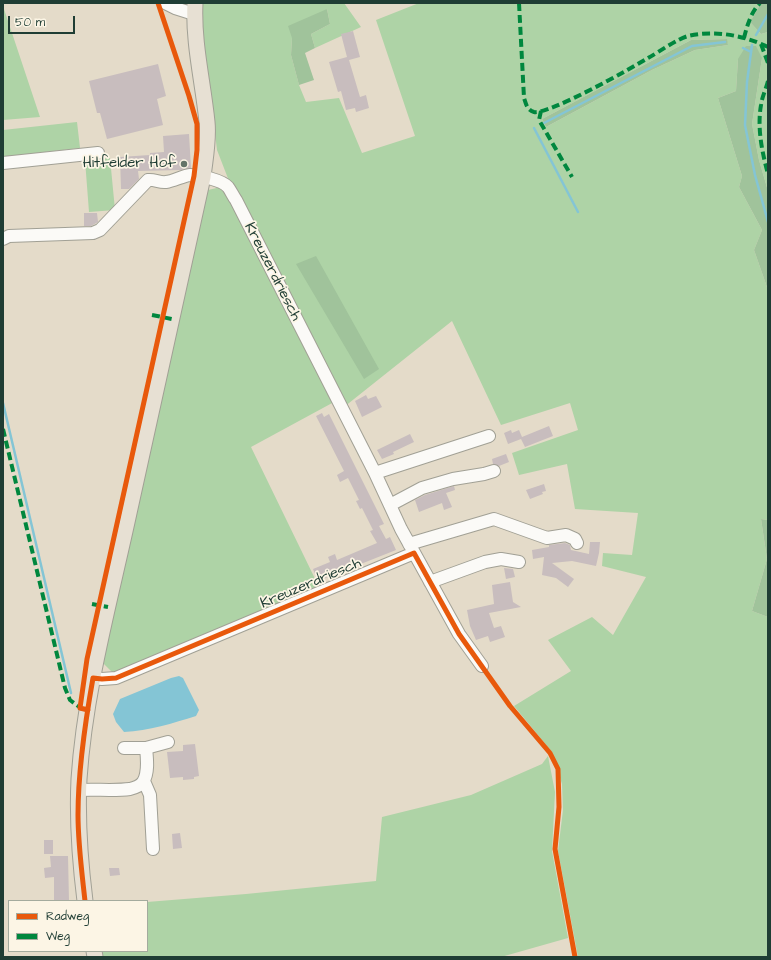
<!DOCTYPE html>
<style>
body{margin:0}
#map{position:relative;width:771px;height:960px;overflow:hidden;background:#e4dbc9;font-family:"Architects Daughter",sans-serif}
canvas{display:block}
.frame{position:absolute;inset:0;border:4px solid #1f3d34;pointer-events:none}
.legend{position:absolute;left:8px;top:900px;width:140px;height:52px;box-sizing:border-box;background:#fcf5e5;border:1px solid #a4ab9e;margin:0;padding:5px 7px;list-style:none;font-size:12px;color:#1f3d34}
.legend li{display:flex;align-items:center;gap:8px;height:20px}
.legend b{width:20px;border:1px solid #a4ab9e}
.scale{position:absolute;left:8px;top:16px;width:67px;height:18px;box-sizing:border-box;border:2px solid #1f3d34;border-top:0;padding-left:5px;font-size:12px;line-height:14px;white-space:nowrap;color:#1f3d34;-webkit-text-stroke:3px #fcf5e5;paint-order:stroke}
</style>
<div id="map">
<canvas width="771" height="960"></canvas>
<div class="frame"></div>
<ul class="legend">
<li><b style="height:5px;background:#e8590c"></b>Radweg</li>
<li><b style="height:5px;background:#00873e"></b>Weg</li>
</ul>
<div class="scale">50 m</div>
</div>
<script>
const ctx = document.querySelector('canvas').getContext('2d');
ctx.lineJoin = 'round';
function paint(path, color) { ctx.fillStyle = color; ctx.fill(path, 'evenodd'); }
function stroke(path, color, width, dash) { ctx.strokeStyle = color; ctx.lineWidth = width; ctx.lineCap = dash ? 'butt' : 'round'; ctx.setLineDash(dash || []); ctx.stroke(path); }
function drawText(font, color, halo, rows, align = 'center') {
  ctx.font = font + ' "Architects Daughter",sans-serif'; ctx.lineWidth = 3.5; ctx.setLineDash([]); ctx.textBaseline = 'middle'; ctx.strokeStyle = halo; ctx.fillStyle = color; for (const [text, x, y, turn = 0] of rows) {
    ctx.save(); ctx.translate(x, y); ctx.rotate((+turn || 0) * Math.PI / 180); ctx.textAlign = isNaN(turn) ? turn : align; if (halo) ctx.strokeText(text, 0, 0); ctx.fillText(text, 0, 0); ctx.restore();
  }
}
paint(new Path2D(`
 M201,3H344L361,27L315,48L311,34L330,24L327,9L292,38L291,55L299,85L306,102L339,98L362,153L415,136L376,20L419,3H761L750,22L761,34L768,32V191L759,160L752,124L762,58L738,59L736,91L718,98L742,176L739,187L762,230L754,250L768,290V520L761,519L767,559L752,611L768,617V957H578L558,851L563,810L562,784L552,752L514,706L571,671L548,640L592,617L613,635L646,577L602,566L603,553L632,555L638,513L575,509L567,464L519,475L512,453L578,430L570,403L501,425L452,321L344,407L229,181L217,150L200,12ZM726,39L728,45L695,50L652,70L546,127L542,119L691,40Z
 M3,6L40,117L3,120Z
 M77,122L80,148L3,157V130Z
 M110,158L115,210L89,212L85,160Z
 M221,187L227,193L334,402L251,447L320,589L115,675L103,663L204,206L208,190Z
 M548,756L555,792L552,851L568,938L501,957H102L101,951H147V902L246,894L376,881L382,817L471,795L542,764Z`), '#aed3a6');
paint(new Path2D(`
 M761,3H768V32L761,34L750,22Z
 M327,9L330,24L311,34L315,48L305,53L314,80L299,85L291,55L292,38L288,26Z
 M727,39L728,45L695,50L652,70L546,127L542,119L691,40Z
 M746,46H756L762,58L752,124L759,160L768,191V290L754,250L762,230L739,187L742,176L718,98L736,91L738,59Z
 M316,256L379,369L364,379L296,264Z
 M761,519L768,520V617L752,611L767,559Z`), '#a0c39b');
paint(new Path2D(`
 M179,676L183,678L199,710L196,716C173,723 149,731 124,732L116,722L113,714L120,699L171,678Z`), '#84c5d5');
stroke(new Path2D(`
 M756,35L768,14
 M752,45L747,82L745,125L755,175L768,222
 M743,48L751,52
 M544,123L692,46L725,42
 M534,128L578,212
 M3,403L71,693`), '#84c5d5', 2.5);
paint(new Path2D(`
 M353,31L360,57L349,60L360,97L366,95L369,108L356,112L355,108L346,110L341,91L338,92L329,62L347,57L341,34Z
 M158,64L166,96L157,99L163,125L107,139L100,113H97L89,81Z
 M189,134L191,168L181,170L138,171L139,179L129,189H121L120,157L150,155V153L164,152L163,136Z
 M84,213H97L98,222L91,226H84Z
 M366,395L368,399L376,396L382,407L362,417L355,401Z
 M322,413L324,417L329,414L384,524L379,526L386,539L390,537L396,550L318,581L313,569L330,562L328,557L335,554L337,560L377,543L370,531L373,530L362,508L360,509L356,501L359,500L348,478L340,482L337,475L344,471L316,416Z
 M549,426L553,436L525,447L521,439L508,444L504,433L511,430L512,433L519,430L522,437Z
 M410,434L414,442L393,452L394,454L382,459L377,450Z
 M506,454L509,462L499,466L493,464L492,459Z
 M544,484L546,491L542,492L543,494L530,499L526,490Z
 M454,486L455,490L446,493L452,507L444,510L442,503L419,512L415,500L425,495Z
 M590,542H600L599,553L596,566L572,561L552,563L574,579L568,587L556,578L542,575L544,557L533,559L532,550L549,547V545L565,543L570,545L571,550L589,554Z
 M504,568L513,569L515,577L506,579Z
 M510,582L513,602L521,607L489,613L494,628L501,626L505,637L490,642L488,636L476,640L470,626L467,610L494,604L492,585Z
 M195,744L199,776L194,777V779L183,780V777L170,778L167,752L183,751V745Z
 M180,833L182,848L173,849L172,834Z
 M44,840H53V854H44Z
 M50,856H68L69,901H54V877L45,878L44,868L51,867Z
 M109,868H119L120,875L110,876Z`), '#c8bdbe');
const minor = new Path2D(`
 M165,3L175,8L194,14
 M3,163L98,153
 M3,239L9,236L93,233L100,230L148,180C154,179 160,183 166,182C174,181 182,176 190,175C199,175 222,180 228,187C231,191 233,196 236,200L375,473L401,529L459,634L482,666
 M375,473L489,436
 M390,505L422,488L453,479L484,474L494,471
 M409,544L494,519L547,538L566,535L575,539L577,543
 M430,582L485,562L501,559L519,562
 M93,678L102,679L116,678L414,553
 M124,748H146
 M144,781L150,795L153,849
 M79,790C94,789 115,791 130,789C134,788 140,786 143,782C149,773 147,758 146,748L168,742`);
const major = new Path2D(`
 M85,901C80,861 77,820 79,779C85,689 110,601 129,513C154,401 179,289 203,177C205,159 209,140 207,122C203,82 193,43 195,3
 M94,951L95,957`);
stroke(minor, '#a1a095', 14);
stroke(major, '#a1a095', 17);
stroke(minor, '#fbfaf7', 12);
stroke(major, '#e7e0d3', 15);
stroke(new Path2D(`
 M519,3L524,98C526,104 527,110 534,112C548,115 632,68 648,58C659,52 677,39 688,36C715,30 743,35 768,47
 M744,38C747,26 751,12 760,3
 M761,44L768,63
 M768,81C766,89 762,97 761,105C757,128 762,152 768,174
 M541,111L539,120L572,177
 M152,315L172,319
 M3,429L65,688L70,700L82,709
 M92,604L108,607`), '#00873e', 4, [8, 4]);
stroke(new Path2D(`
 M88,710L80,708L87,659L194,176L197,150V124L189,96L158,3
 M85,901C82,873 78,844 78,815C78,769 85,723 93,678L102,679L116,678L414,553L459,634L510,706L550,753L558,769L559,807L555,849L575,957`), '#e8590c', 5);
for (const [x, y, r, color] of [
 [184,164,4,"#647468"]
]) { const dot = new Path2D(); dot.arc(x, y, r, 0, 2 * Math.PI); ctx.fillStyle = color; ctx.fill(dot); stroke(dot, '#fcf5e5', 1.5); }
drawText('15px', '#1f3d34', '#fcf5e5', [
 ["Hitfelder Hof",176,164]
], 'right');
drawText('15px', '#1f3d34', '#fcf5e5', [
 ["Kreuzerdriesch",272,272,63],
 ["Kreuzerdriesch",311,584,-23]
]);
</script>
